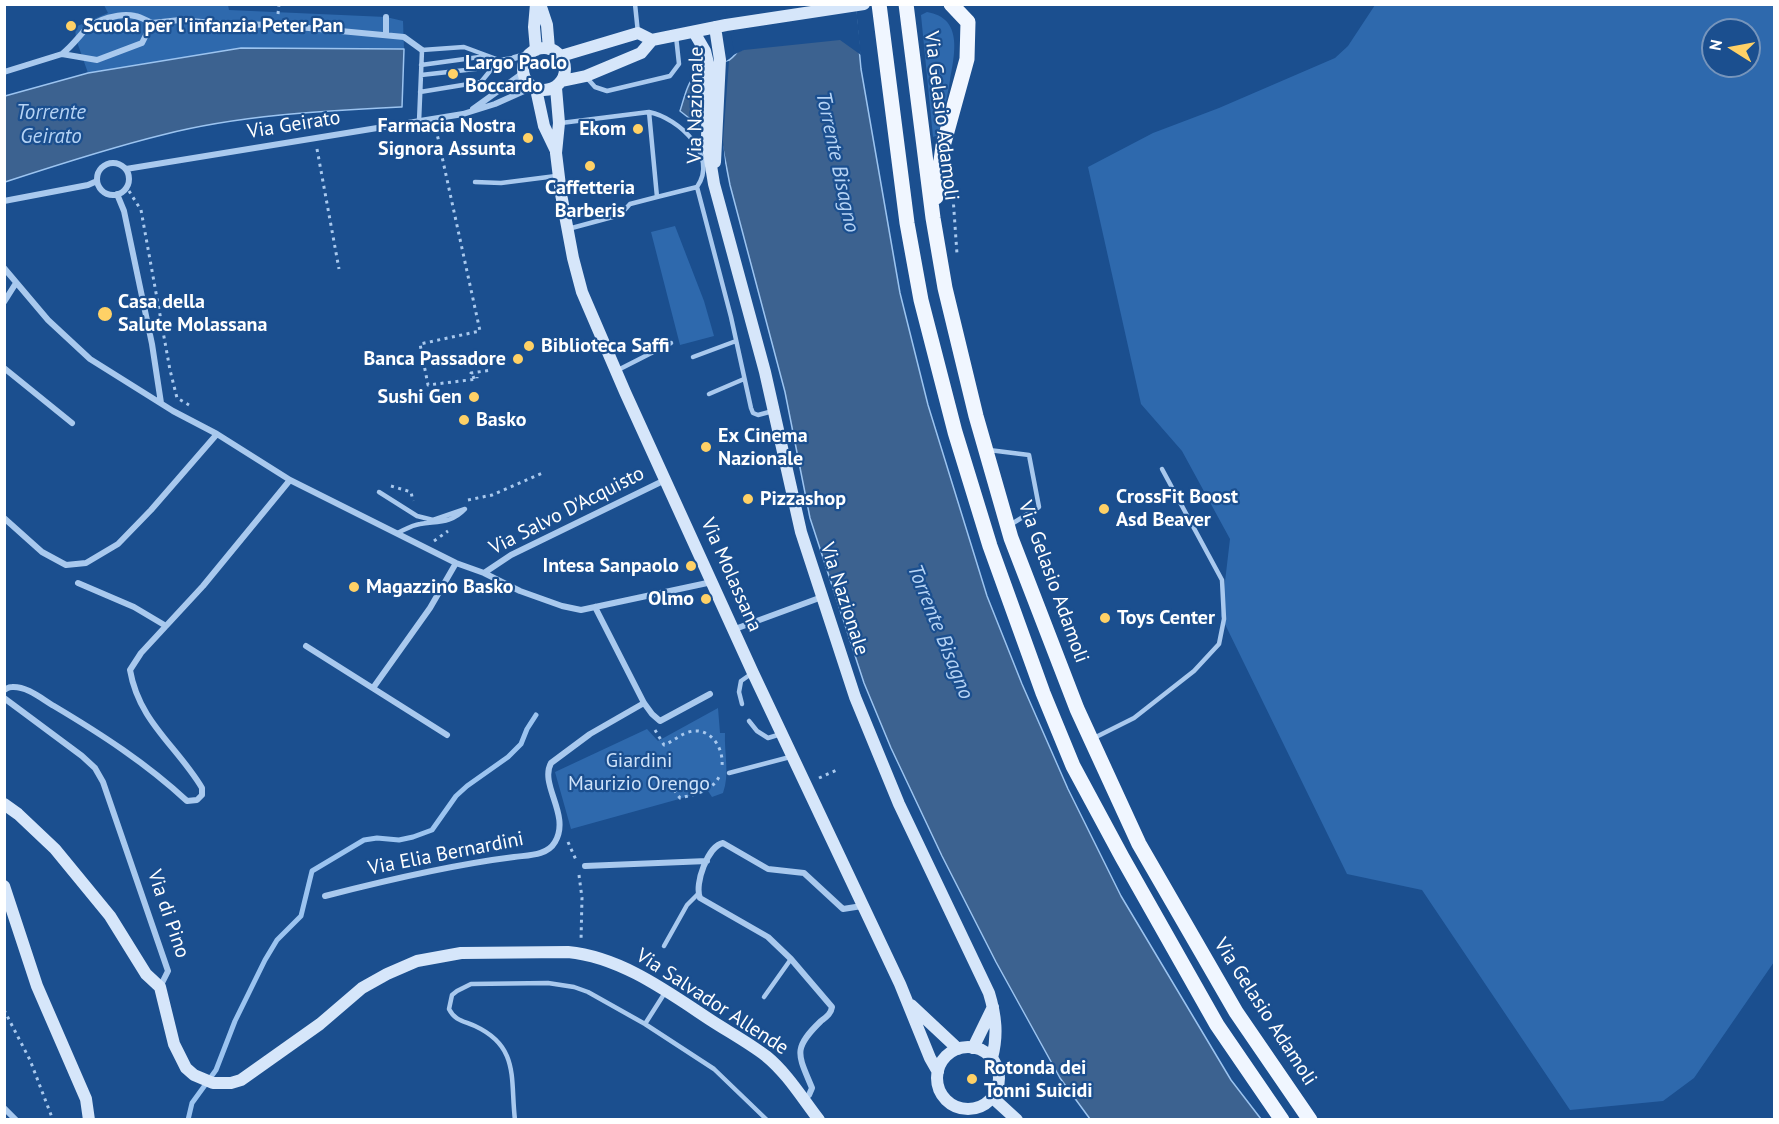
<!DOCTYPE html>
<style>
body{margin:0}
#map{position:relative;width:1779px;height:1124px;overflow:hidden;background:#1b4f8f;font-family:"PT Sans",sans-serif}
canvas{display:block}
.frame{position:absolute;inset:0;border:6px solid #fff;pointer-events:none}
.north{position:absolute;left:1701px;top:18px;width:60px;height:60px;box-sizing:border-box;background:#1b4f8f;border:2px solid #7695bc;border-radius:50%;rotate:281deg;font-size:16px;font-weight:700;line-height:24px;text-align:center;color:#fff}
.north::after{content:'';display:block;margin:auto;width:21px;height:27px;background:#ffd166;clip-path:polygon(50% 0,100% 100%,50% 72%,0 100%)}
</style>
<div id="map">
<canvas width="1779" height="1124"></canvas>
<div class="frame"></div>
<div class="north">N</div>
</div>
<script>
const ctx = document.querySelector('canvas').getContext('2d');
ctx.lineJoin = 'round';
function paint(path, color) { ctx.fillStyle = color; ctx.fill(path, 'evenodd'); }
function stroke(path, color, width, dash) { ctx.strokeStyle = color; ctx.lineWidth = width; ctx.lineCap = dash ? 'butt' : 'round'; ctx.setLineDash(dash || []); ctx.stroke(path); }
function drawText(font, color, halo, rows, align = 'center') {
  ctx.font = font + ' "PT Sans",sans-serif'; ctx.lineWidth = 4.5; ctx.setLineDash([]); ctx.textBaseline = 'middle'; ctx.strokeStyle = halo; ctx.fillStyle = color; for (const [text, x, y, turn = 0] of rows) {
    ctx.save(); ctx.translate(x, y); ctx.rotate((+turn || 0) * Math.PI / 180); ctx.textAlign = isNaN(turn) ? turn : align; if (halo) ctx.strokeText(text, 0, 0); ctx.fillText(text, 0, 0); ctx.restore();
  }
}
paint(new Path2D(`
 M104,5H228L229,10L386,17L403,21L404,49L241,48L88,73L76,39L75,27L108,13Z
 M1375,5H1774V962L1694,1078L1663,1101L1570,1110L1422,890L1347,874L1221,616L1230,539L1182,451L1141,404L1088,167L1153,133L1219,108L1335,58L1348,46ZM1713,30H1749V66H1713Z
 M927,12C963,18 955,53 950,80C947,99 943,117 938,135L933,137L921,15Z
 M675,226L704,301L714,336L680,345L651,232Z
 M718,708L720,733H725C724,753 730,774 723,793L712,797L708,791L571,829L555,772L647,729L658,741Z`), '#2e69ad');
const water = new Path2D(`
 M855,5L861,69L900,293L928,405L987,596L1022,684L1068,789L1121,896L1231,1080L1261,1119H1090L1060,1078L996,962L942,856L891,748L864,683L810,518L785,392L730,185L722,144L680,111C684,99 687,83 696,74C708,62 724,71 738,51Z
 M241,48L404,49L402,107C322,111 240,115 162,135C109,148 57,165 5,182V96L88,73Z`);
paint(water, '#3c6290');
stroke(water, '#9cc4f0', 1.5);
paint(new Path2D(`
 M725,5H856L861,55L840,40L744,50L733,55L734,51Z
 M729,61L723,141L727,184L755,291L727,186L719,146L699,129L702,68Z`), '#1b4f8f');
stroke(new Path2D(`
 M188,1120L192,1103L216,1070L235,1021L265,960L277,940L301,916L312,871L364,840L377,838L399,840L413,837L432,830L456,796L467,786L508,757L521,744L527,729L536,715`), '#9cc4f0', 5);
stroke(new Path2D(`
 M278,14L279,4
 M436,129L480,331L420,344L428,385L477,379V377
 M317,149L339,269
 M129,191L141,210L170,370L177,398L189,405
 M953,197L957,254
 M475,377L472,378L471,373L492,370
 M391,486L411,492L413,501
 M468,500L492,495L545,472
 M434,541L448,531
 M655,730L664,745C672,742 678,736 686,733C708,724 724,746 722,766
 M819,778L839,769
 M674,790L680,798C696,794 713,791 720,775
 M568,842L576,860
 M579,875L582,898L581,941
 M4,1010L30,1060L53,1120`), '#a9c9ee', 3, [3, 4.5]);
stroke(new Path2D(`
 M635,4L638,33
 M421,65L487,56
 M421,75L493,67
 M587,78L595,87L607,91L670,76L679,64L676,36
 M420,92L481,82L499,60
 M649,112C679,118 719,156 697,187
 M419,122L422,50L464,47L499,60L514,58
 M561,123L649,112L657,197L630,204L620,215L568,229
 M475,182L501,183L556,176
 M657,197L697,187L731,317L751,408L753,413L758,415L773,411
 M693,357L736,341
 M616,371L671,343
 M709,394L744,379
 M989,450L1029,455L1039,507L1010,525
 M379,492L417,516L433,520L465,509C451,524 437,521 420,524C412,525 404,530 397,533
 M742,704L739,692L741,681L751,674
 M749,721L757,731L768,738L781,734
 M1094,738L1134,718L1194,671L1219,644L1224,619L1222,580L1162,469
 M729,773L790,757
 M664,946L687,905L698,894
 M764,997L791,959
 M645,1024L666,991
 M515,1120C510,1079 520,1047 475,1026C464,1021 455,1021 449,1009L452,995L457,991L471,984L548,983L574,987L588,992L645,1024L714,1069L767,1120`), '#a9c9ee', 4.5);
stroke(new Path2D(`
 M386,35V17
 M62,54C71,47 77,39 85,30C96,20 120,12 135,16C141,17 147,21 152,23
 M514,58L529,54
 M4,72L62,54L97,60L142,43L152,23L180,20L224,24L277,25L404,37L422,50
 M473,109L523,73
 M97 179a16 16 0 1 1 32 0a16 16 0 1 1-32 0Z
 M126,169L463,114L495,104L533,87
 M117,194L124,211L152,344L161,403
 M4,201L88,185L97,181
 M4,268L48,320L90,359L173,411L217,434L290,480L456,563L484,573L520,591L562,606L581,610L712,582
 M4,302L16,283
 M4,368L72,423
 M4,518L42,552L66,565L86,563L118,544L151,510L217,434
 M484,573L511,555L665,480
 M78,583L134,607L166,626
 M595,607L644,703L652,714L660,721L710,694
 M735,629L822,597
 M306,646L447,735
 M373,688L430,608L456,563
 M4,690C8,688 8,687 12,687C27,686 42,699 54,706C101,734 146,763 187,801L197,800L202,795V788C177,746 139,722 130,670L141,653L203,586L290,480
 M4,698L82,756L95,768L103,782L168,971L160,987
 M585,866L707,861
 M325,896C387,880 450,865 514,857C528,855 547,856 555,842C571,815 539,785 551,763L590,734L644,703
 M803,1100L809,1095L812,1088C798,1054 792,1049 821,1021C826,1017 831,1014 832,1007L791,959L768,937L700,898C694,884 708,846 723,843L768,869L804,873L843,909L862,906
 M4,1108L16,1120`), '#a9c9ee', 6);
stroke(new Path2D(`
 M536,4L534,27L536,50
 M540,4L547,25L549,49
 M715,27L720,60L715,162
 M694,32L705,51L708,63L707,141L714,184L765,372L801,532L855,697L899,804L989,993C996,1016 998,1035 992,1058
 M523 69a21 21 0 1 1 42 0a21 21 0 1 1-42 0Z
 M561,56L638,33L652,40
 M562,81L586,76L641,53L652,40L726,25L864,4
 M556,88L559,123L556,153L561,194L573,258L582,292L625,392L753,673L900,984L930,1058L938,1072
 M536,89L544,126L556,151
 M4,804L18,814L55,849L110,916L146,974L160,987L174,1044L186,1068L194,1075L213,1083H231L241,1080L320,1024L362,988L387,974L417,961L461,953L568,952C621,957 668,992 712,1021C729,1032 749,1043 766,1056C787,1073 802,1098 819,1120
 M4,886L37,986L86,1099L89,1120
 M911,1005L958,1049
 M937 1078a31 31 0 1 1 62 0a31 31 0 1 1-62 0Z
 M973,1048L993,1007
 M993,1098L1017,1120`), '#d6e6fa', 12);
stroke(new Path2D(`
 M879,4L907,223L921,300L955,432L990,546L1043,693L1073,766L1122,857L1217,1025L1282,1120
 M906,4L933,218L945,288L976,416L1011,538L1077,709L1139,844L1236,1012L1310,1120
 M936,197L943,146L967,59L968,22L951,4`), '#f0f6ff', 15);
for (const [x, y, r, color] of [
 [71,26,6,"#ffd166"],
 [453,74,6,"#ffd166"],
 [638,129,6,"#ffd166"],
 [528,138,6,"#ffd166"],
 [590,166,6,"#ffd166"],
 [105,314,8,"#ffd166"],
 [529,346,6,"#ffd166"],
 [518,359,6,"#ffd166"],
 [474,397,6,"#ffd166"],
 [464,420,6,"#ffd166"],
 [706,447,6,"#ffd166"],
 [748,499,6,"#ffd166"],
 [1104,509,6,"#ffd166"],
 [691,566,6,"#ffd166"],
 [354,587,6,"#ffd166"],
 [706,599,6,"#ffd166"],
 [1105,618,6,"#ffd166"],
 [972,1079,6,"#ffd166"]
]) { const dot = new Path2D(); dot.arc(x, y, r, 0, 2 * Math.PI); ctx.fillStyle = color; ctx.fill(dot); stroke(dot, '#1b4f8f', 2); }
drawText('bold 20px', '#fff', '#1b4f8f', [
 ["Scuola per l'infanzia Peter Pan",83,26],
 ["Largo Paolo",465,63],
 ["Boccardo",465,86],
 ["Farmacia Nostra",516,126,"right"],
 ["Signora Assunta",516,149,"right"],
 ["Ekom",626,129,"right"],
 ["Caffetteria",590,188,"center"],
 ["Barberis",590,211,"center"],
 ["Casa della",118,302],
 ["Salute Molassana",118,325],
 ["Biblioteca Saffi",541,346],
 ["Banca Passadore",506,359,"right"],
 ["Sushi Gen",462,397,"right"],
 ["Basko",476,420],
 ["Ex Cinema",718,436],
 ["Nazionale",718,459],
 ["CrossFit Boost",1116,497],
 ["Asd Beaver",1116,520],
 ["Pizzashop",760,499],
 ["Intesa Sanpaolo",679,566,"right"],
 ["Magazzino Basko",366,587],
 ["Olmo",694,599,"right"],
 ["Toys Center",1117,618],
 ["Rotonda dei",984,1068],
 ["Tonni Suicidi",984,1091]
], 'left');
drawText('20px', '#fff', '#1b4f8f', [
 ["Via Nazionale",696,105,-89],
 ["Via Gelasio Adamoli",941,116,83],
 ["Via Geirato",294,125,-9],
 ["Via Salvo D'Acquisto",567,511,-27],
 ["Via Molassana",731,575,66],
 ["Via Gelasio Adamoli",1053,582,70],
 ["Via Nazionale",844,599,72],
 ["Via Elia Bernardini",446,854,-11],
 ["Via di Pino",168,914,71],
 ["Via Salvador Allende",712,1002,33],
 ["Via Gelasio Adamoli",1265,1012,57]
]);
drawText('20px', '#cfe3fa', '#1b4f8f', [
 ["Giardini",639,761],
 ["Maurizio Orengo",639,784]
]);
drawText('italic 21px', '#b5d3f5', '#1b4f8f', [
 ["Torrente",51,113],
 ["Geirato",51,137],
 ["Torrente Bisagno",837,162,78],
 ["Torrente Bisagno",940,632,68]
]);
</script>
